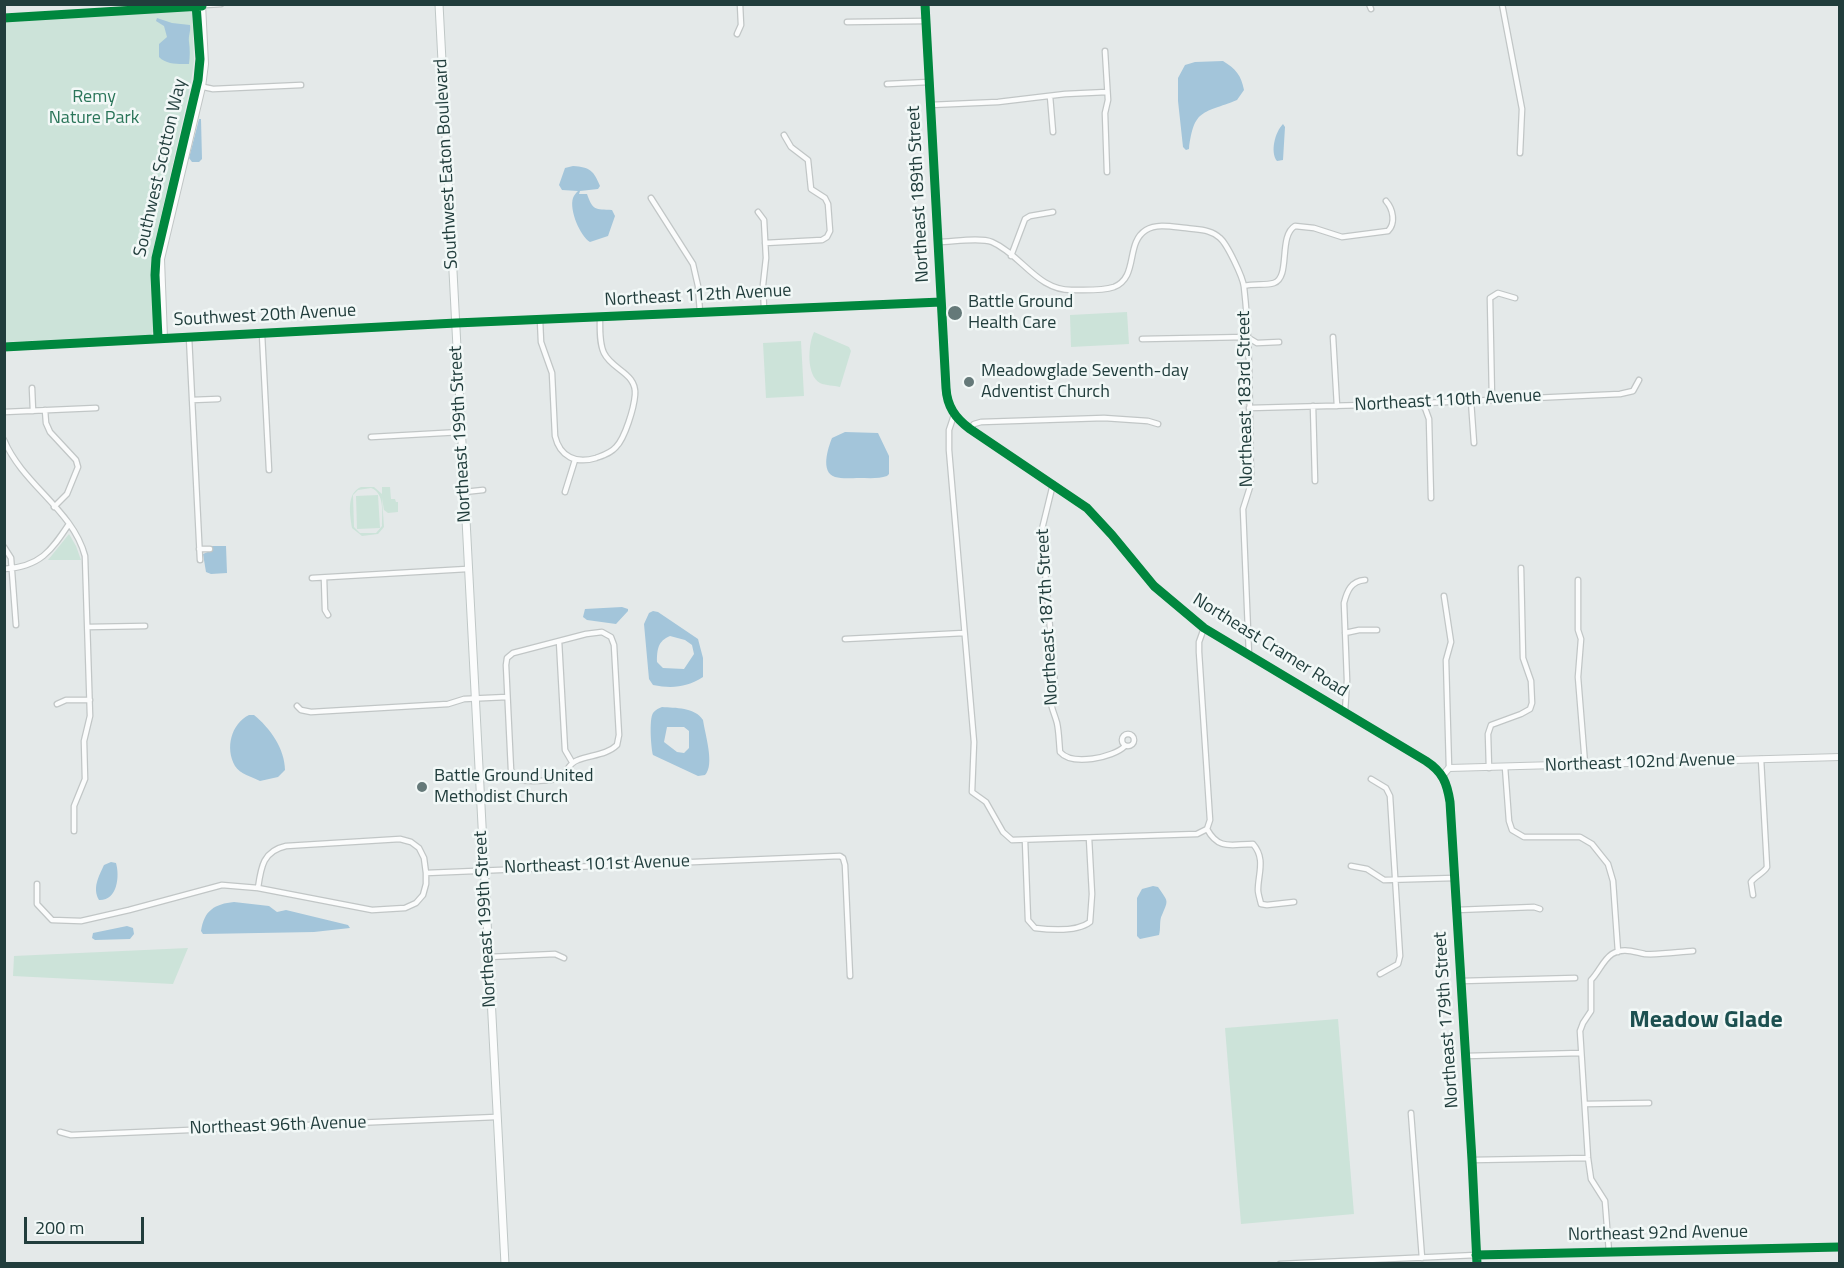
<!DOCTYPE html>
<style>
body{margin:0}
#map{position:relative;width:1844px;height:1268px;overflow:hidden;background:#e4e9e9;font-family:"Titillium Web",sans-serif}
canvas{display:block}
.frame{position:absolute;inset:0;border:6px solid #213d3c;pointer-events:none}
.scale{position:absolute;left:24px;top:1217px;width:120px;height:27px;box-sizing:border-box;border:3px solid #213d3c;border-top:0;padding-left:8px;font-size:18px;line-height:21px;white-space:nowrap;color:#213d3c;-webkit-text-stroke:4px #f2f8f7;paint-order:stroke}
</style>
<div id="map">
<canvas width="1844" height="1268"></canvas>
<div class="frame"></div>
<div class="scale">200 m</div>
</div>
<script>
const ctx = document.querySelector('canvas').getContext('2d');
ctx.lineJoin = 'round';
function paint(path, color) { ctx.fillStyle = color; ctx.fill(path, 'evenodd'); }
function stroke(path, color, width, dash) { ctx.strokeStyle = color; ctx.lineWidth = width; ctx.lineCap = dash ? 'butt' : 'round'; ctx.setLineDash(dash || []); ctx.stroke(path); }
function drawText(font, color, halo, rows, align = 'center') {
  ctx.font = font + ' "Titillium Web",sans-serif'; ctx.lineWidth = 5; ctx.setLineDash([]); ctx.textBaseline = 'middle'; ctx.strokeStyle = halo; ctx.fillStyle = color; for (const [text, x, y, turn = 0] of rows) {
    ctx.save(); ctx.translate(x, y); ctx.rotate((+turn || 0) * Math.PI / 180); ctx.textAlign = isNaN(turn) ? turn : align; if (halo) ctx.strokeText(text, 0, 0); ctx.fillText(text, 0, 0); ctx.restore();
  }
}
paint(new Path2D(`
 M192,9L194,61L191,83L151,260L154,330L151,335L5,342V20Z
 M1127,312L1129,344L1071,347L1070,315Z
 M814,332L849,347L851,351L840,387C834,385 826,386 820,383C806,375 808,345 814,332Z
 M801,341L804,396L766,398L763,343Z
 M361,487H374L382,494V487H390L391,499H395L396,502H398V512L388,513L384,510L382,498L384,527L378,534L362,536L352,528C350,515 346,493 361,487ZM371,488C385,493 382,514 382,526L376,533H360L354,527L353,495L358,490Z
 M378,495L380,528L357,529L356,496Z
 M69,534L76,546L81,560H48Z
 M188,948L173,984L13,976L14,956Z
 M1338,1019L1354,1214L1241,1224L1225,1028Z`), '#cce3d9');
paint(new Path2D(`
 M157,18L172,23L190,25C191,31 188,36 189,42C190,49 190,56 189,64C179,64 167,65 159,57V44L167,37L164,26L156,21Z
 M1223,61C1236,69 1241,75 1244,90L1237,100C1203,114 1194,108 1189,149L1186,150L1183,147L1178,101V78L1185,65L1195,62Z
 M199,119H201L202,159L199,162H192L189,158Z
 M1283,124L1285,127L1283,160L1277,161C1270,152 1275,132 1283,124Z
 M573,166C590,167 594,171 600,186L598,189L580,191L579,194H587C593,211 595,209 612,210L615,216L608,236L590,242C580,236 569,210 573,198C574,195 576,193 578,191L562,190L559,185L565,168Z
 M845,432L878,433L889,456V474L887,476C879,479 868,478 859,478C852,478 842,479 835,477C820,472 828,448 832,438Z
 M210,546H226L227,573L211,574L206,572L203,554L210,551Z
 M622,607L628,609V611L616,624L587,620L583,617L585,609Z
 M653,611L658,612L698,639L703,658V677C687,687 673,689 653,685L649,679L644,624L649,613ZM670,636L685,640L692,645L694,654L684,669L663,668L657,662C657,649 658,641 670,636Z
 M662,707C675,708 695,707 703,720C705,734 715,765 705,775L698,776L653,755C651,748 649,719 653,713C655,710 659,708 662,707ZM667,727H684L689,731V748L684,753L677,752L664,742Z
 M249,715H254C270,728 285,749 285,770L278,777L260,781C252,777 240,774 235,766C225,748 231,724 249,715Z
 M111,862L116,863C120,877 117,901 99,900C92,888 99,876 104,865Z
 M1153,886L1158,887C1168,902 1169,899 1162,915C1159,920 1161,929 1159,935L1140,939L1137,936V898L1142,889Z
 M234,902L269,906L277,912L286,910L348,925L350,928L314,932L203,934L201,931C204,910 215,904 234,902Z
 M127,926L133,928L134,934L130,939L95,940L92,938L93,933Z`), '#a3c5da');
const minor = new Path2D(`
 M1369,4L1371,9
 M1502,4L1522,109L1520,153
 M4,18L221,4
 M847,22L926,21
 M737,34L741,25L740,4
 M1105,51L1108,100L1105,113L1107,172
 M887,84L929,82
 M199,86L213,89L301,85
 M1050,96L1053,132
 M930,105L998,102L1065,94L1107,92
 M651,198L693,264L698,286L700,312
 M758,212L764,220L766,258L763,285L764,309
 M938,242C952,242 980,237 992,242C1022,255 1037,291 1073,290C1085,290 1102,291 1114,287C1139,277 1125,243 1146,230C1157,223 1174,227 1186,228C1198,230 1211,229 1220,238C1227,244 1243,277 1244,287C1251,348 1249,411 1251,473L1250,487L1243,509L1249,655
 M765,243L822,240L827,237L830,231L828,204L825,198L811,189L808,160L791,147L784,135
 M1011,256L1025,219L1030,216L1053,212
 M1244,286C1254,283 1265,286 1274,283C1291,277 1278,236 1295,226L1314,228L1342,237L1388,231C1396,223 1393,209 1386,201
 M540,320L541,342L552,373L555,436C560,457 576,464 596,458C604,455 611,453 616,447C625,438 634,408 635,395C637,373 612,370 604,353C599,343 600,328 600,317
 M262,334L269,470
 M189,337L200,560
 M1333,337L1337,406
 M1142,339L1247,337L1257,343L1279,342
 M32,388L33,411
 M1492,399L1490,298L1498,293L1515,298
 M192,400L218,399
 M1471,401L1474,443
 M1417,403L1425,408L1429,419L1431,498
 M1313,406L1315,481
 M1249,408L1404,404L1620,394L1633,391L1639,380
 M45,410L46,423L50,432L76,460L78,467L67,494L54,507
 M4,412L96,408
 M954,415L949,430V450L974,742L972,792L986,802L1003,832L1012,840L1197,834L1207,829
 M970,429L974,424L981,422L1104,418L1148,421L1158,424
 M371,437L461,432
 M4,440C23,485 73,510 85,556L90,716L84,741L85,779L74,806V831
 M1053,484L1042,529V536L1055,685C1046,701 1053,708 1057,723C1059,732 1059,742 1060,752C1072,766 1113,758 1125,746
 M464,492L483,490
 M565,492L575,460
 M4,547L11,558L16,625
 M199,549H210
 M4,569C40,567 51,551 69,524
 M312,578L467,569
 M324,578L325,610L328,615
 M1578,580V630L1581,639L1578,677L1585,764
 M1444,596L1451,642L1446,660L1449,768
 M88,627L145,626
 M1204,628L1199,642V652L1210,820L1207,829
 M602,632L611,637L614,645L619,735L617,745C607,755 590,755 578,760C569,763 568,770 562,776C555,782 524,782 516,779L511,770L506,665L507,658L513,653L586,634Z
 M1345,633L1359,630H1377
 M845,639L964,633
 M559,641L565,750L572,762
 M57,704L66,700H90
 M297,706L301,710L311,712L448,704L464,699L507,697
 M1345,712L1347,680L1344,603C1347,591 1351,581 1365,580
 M1122 740a6 6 0 1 1 12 0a6 6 0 1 1-12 0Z
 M1505,767L1509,821L1512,830L1524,837H1580L1592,844L1608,864L1613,881L1618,952
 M1489,768L1488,734L1491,725L1521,714L1530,709L1532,703L1531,681L1523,658L1521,568
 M1371,779L1386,788L1390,796L1400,956L1398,964L1380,974
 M1207,829C1219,851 1232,844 1253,844C1266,859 1258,874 1258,890C1258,894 1260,899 1261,904L1267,905L1294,902
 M1025,840L1028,920L1035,928C1051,930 1077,932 1090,922L1092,894L1089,838
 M1351,866L1367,869L1384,880L1454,878
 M426,873L840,856L843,858L845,865L850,976
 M37,884V904L52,920L81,921L129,910L222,885L258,888L372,910L405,908L416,903L423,895L426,884V873L424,858L419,848L411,842L400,839L286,846C263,851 261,867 258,888
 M1753,895L1751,882C1755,876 1764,873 1767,867L1761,759
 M1456,910L1534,907L1540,909
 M488,957L555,954L564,958
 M1461,981L1575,978
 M1466,1056L1581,1053
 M1585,1104L1649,1103
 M1411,1113L1422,1258
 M60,1132L71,1135L496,1117
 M1472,1160L1588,1158
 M1609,1252L1605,1201L1591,1179L1588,1158L1580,1031L1583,1023L1591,1011V980C1599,972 1603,960 1612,954C1623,947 1634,952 1645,954C1660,955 1678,952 1693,951
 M1280,1264L1476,1255`);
const tertiary = new Path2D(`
 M925,4L946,388C947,406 955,418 970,429L1087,508L1112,535L1154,586L1204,628L1426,761C1443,772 1447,783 1450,802L1472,1160L1477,1264
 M158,338L155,275L156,258L198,80L200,59L196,4
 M164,338L161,259L202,87L205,64L202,4
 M4,347L456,323L941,302
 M1443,775L1449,768L1840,757
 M1476,1255L1840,1247`);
const secondary = new Path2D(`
 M439,4L505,1264`);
stroke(minor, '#c1c6c6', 7);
stroke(tertiary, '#c1c6c6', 8);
stroke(secondary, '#bfc7c6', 9);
stroke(minor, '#fbfcfc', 4.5);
stroke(tertiary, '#fbfcfc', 6);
stroke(secondary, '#fbfcfc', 7);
stroke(new Path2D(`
 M925,4L946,388C947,406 955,418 970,429L1087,508L1112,535L1154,586L1204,628L1426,761C1443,772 1447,783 1450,802L1472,1160L1477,1264
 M4,18L202,6
 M158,338L155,275L156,258L198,80L200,59L196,4
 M4,347L456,323L941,302
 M1476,1255L1840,1247`), '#00873e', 9);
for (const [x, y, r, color] of [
 [955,313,8,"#657979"],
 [969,382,6,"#657979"],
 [422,787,6,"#657979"]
]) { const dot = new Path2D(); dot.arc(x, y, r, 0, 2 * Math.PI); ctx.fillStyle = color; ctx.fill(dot); stroke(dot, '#f2f8f7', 2); }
drawText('18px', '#2a7559', '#f2f8f7', [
 ["Remy",94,98],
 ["Nature Park",94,119]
]);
drawText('18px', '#213d3c', '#f2f8f7', [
 ["Southwest Eaton Boulevard",447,164,-93],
 ["Southwest Scotton Way",161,168,-77],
 ["Northeast 189th Street",919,194,-93],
 ["Northeast 112th Avenue",698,296,-3],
 ["Southwest 20th Avenue",265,316,-3],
 ["Northeast 183rd Street",1246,399,-91],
 ["Northeast 110th Avenue",1448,401,-3],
 ["Northeast 199th Street",461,434,-93],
 ["Northeast 187th Street",1048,617,-93],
 ["Northeast Cramer Road",1270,646,32],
 ["Northeast 102nd Avenue",1640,763,-2],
 ["Northeast 101st Avenue",597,865,-2],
 ["Northeast 199th Street",486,919,-93],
 ["Northeast 179th Street",1447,1020,-94],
 ["Northeast 96th Avenue",278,1126,-2],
 ["Northeast 92nd Avenue",1658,1234,-1]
]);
drawText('18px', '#213d3c', '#f2f8f7', [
 ["Battle Ground",968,303],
 ["Health Care",968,324],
 ["Meadowglade Seventh-day",981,372],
 ["Adventist Church",981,393],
 ["Battle Ground United",434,777],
 ["Methodist Church",434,798]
], 'left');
drawText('bold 24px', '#1c5050', '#f2f8f7', [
 ["Meadow Glade",1706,1021]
]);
</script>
